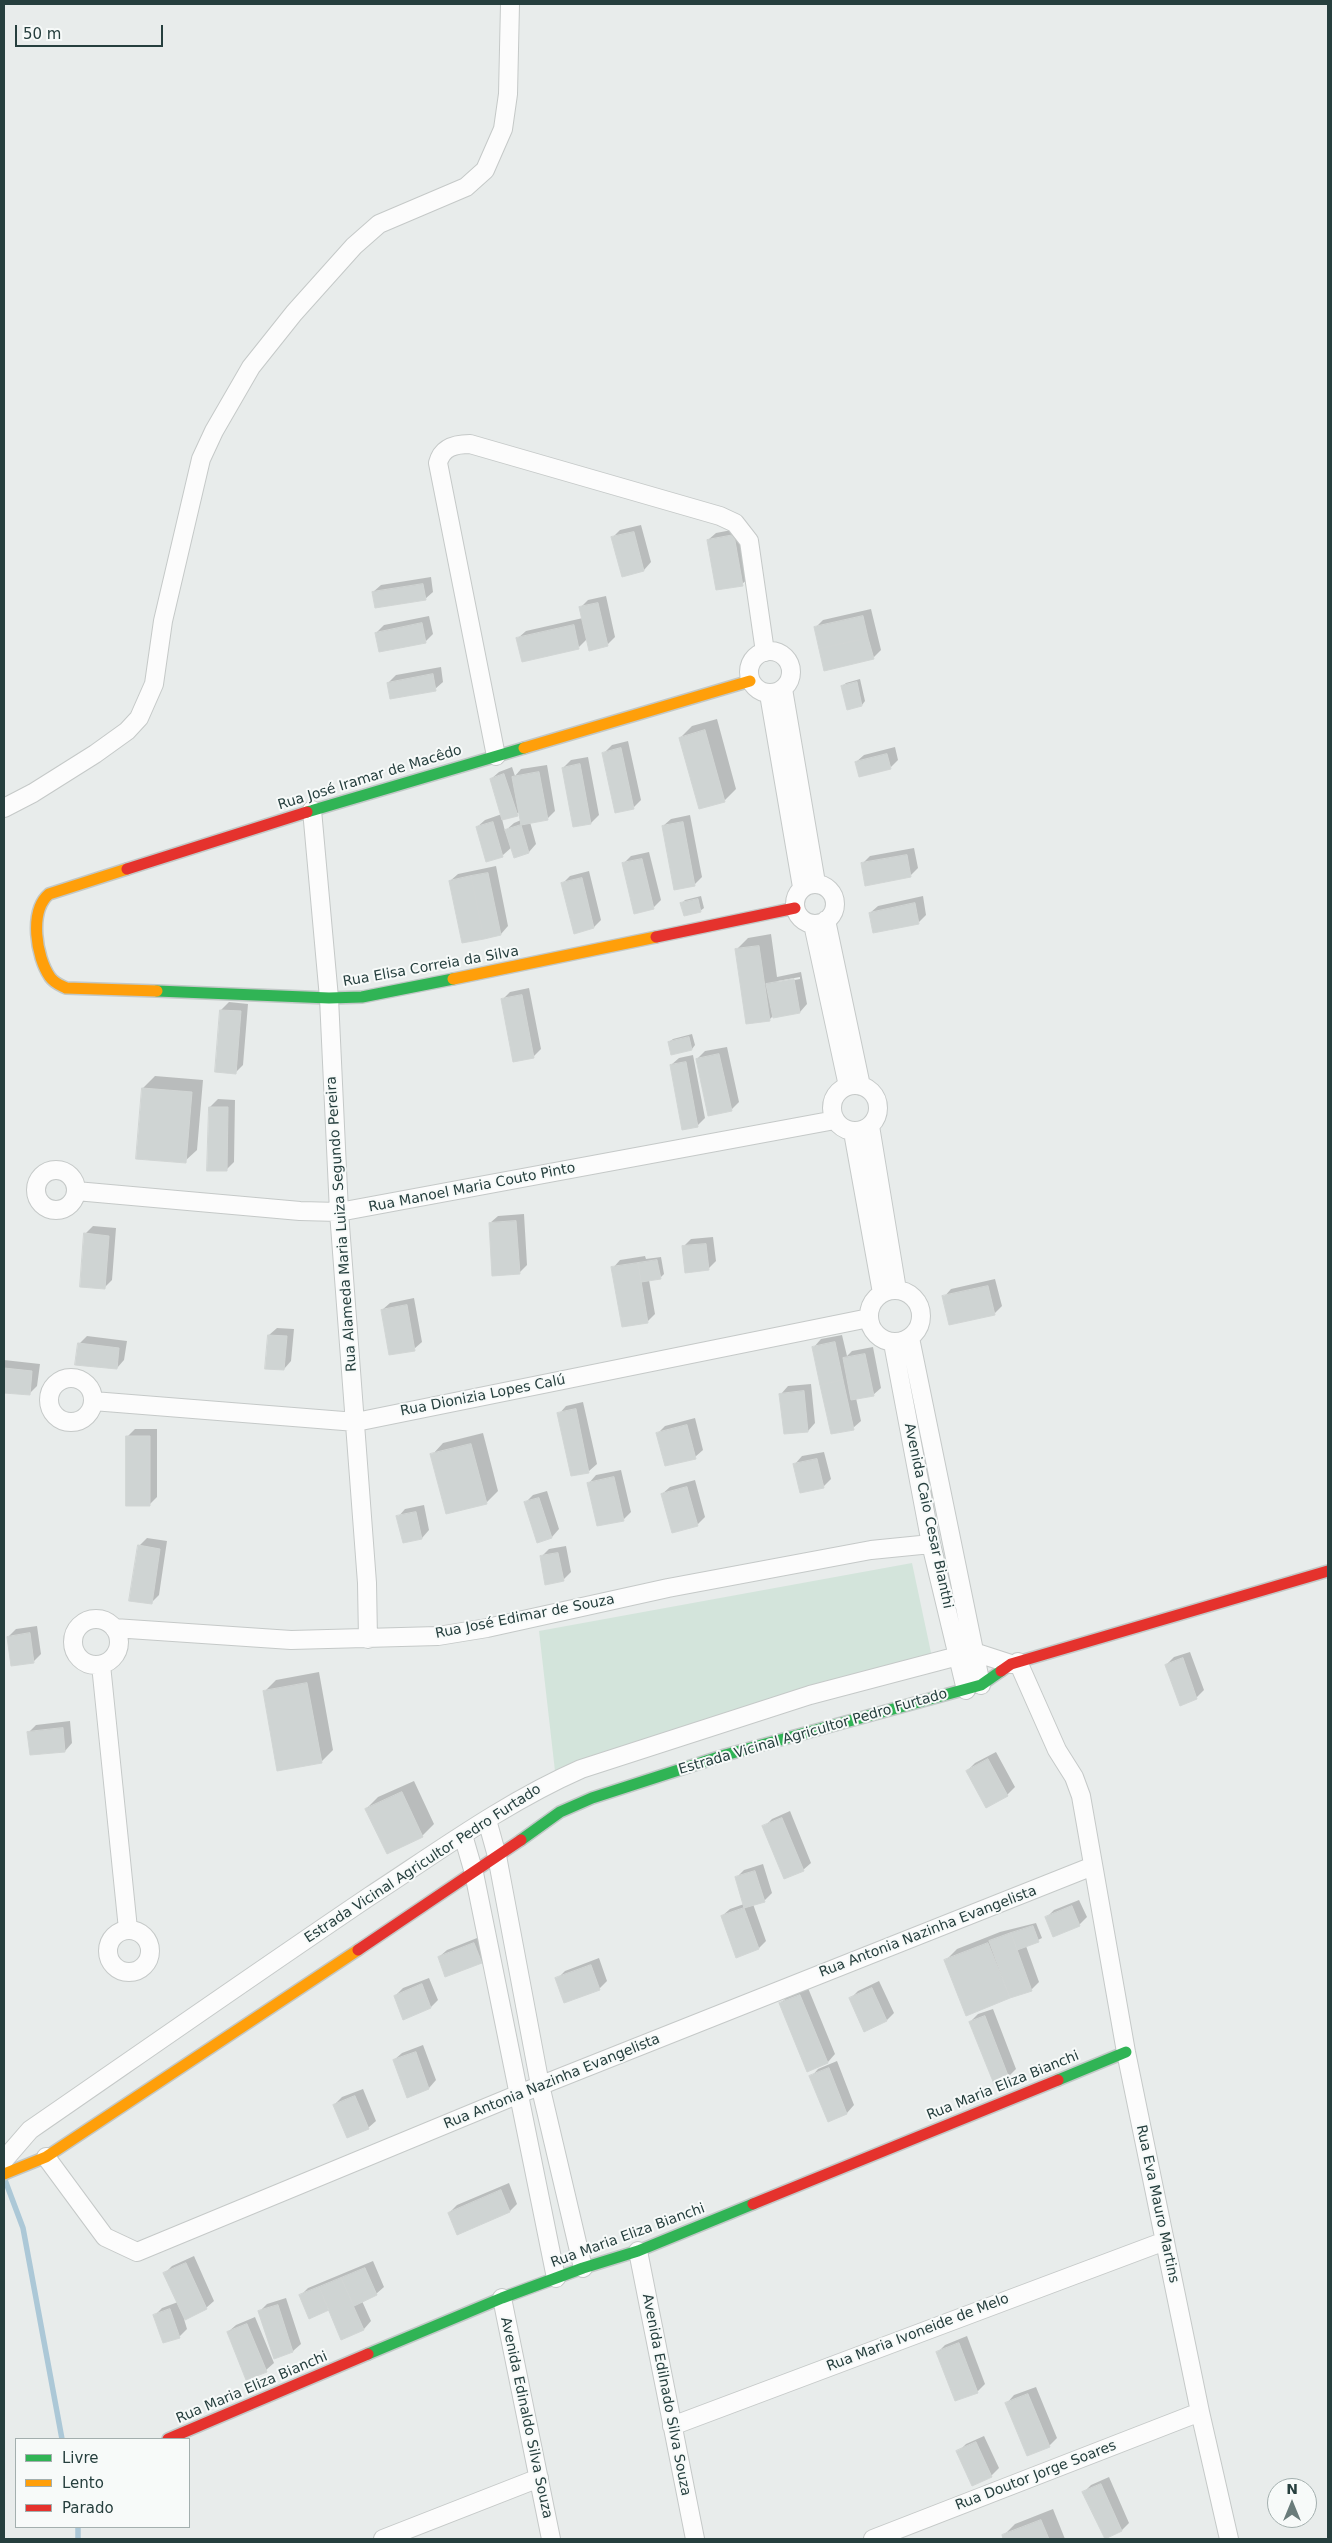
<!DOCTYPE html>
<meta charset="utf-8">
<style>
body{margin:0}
#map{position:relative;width:1332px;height:2543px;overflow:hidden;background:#e8eceb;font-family:"DejaVu Sans",sans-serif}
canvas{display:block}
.frame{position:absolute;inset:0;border:5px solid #263f3e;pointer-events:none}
.legend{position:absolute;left:15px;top:2438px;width:175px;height:90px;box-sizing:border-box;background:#f7faf9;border:1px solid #a3afae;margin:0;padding:6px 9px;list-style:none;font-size:15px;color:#263f3e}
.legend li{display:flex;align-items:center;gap:10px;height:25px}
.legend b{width:25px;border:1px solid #a3afae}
.north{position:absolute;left:1267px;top:2478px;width:50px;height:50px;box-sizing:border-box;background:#f7faf9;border:1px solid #a3afae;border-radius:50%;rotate:0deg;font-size:14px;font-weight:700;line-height:20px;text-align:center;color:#263f3e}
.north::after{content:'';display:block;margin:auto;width:18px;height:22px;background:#6a7c7b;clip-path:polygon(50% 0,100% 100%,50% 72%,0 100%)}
.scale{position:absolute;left:15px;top:25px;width:148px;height:22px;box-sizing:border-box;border:2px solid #263f3e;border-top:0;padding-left:6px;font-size:15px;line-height:18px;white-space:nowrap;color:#263f3e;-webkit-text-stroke:4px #f7faf9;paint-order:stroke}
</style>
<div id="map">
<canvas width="1332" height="2543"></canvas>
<div class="frame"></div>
<ul class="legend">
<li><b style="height:6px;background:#30b455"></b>Livre</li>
<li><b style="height:6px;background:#ff9f0a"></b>Lento</li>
<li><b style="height:6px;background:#e5322d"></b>Parado</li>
</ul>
<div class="north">N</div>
<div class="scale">50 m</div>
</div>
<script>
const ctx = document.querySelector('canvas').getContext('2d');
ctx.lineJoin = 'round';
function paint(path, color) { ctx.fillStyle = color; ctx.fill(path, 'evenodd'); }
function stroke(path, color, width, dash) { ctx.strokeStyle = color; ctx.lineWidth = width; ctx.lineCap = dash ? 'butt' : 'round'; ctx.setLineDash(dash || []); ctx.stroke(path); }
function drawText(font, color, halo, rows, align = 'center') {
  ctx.font = font + ' "DejaVu Sans",sans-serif'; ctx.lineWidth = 4; ctx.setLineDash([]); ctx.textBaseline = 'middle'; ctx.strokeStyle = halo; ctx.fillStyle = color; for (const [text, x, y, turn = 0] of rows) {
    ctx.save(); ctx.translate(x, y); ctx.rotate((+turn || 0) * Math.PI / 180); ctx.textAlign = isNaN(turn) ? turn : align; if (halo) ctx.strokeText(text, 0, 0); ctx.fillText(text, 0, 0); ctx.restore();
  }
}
paint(new Path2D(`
 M912,1563L933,1662L556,1780L539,1631Z`), '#d3e4db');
paint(new Path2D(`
 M641,525L651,562L644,570L612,538L620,530Z
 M742,528L750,577L742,584L708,540L716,533Z
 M431,577L433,592L425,599L373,592L381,585Z
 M606,596L615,637L607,645L587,639L579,647L523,660L518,638L526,631L583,618L580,608L588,600Z
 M871,609L881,650L873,658L815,628L823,620Z
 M429,616L433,634L425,642L376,633L384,625Z
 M441,667L443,682L435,689L388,683L396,675Z
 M860,679L865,701L862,705L842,686L846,683Z
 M717,719L736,789L724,801L680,738L692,726Z
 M628,741L641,800L633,808L604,753L612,745Z
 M895,747L898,760L890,768L856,762L864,755Z
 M588,757L599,815L591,823L574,826L563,768L571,760Z
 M547,765L555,811L547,819L530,822L536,844L529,852L515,856L512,847L503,855L487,860L477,827L485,820L502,814L491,779L499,772L512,767L515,776L521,769ZM520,812L521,820L514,823L505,831L502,819Z
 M690,815L702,877L694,885L663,826L671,819Z
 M914,848L918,868L910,876L862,864L870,856Z
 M649,852L661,900L653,908L623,864L631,856Z
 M496,866L508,926L501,934L450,881L458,874Z
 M589,871L601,920L594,927L562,884L570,876Z
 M701,896L704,908L700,911L681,904L685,900Z
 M923,896L926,915L919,922L870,913L878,906Z
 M771,934L777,977L801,972L807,1004L800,1012L773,1016L769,1020L736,950L748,938ZM800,977V979L778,983V981Z
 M4,942L5,958L4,959Z
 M529,988L541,1049L533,1057L503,999L510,992Z
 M229,1002L248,1004L243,1065L236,1072L221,1010Z
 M692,1034L695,1045L692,1049L672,1053L669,1042L673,1039Z
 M727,1047L739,1102L731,1110L697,1059L705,1051Z
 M693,1055L705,1118L697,1126L671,1065L679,1058Z
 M155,1076L203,1080L197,1150L185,1161L143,1088Z
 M218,1099L235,1100L234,1162L226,1170L210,1107Z
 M524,1214L527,1265L519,1273L490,1223L498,1216Z
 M93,1226L116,1228L112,1280L104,1288L85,1234Z
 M713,1237L716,1261L708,1269L683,1247L691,1239Z
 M645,1256L646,1259L661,1257L664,1274L660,1278L649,1280L655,1314L647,1322L613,1268L620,1260Z
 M995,1279L1002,1306L994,1314L944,1297L951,1289Z
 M414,1298L422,1342L414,1349L382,1310L390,1303Z
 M277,1328L294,1329L291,1361L284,1369L269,1335Z
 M842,1335L847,1356L852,1351L873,1347L881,1388L873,1395L856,1398L861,1421L853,1428L814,1347L821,1339Z
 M87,1336L127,1341L124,1360L117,1368L79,1344Z
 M4,1360L40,1364L37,1386L29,1394L4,1391Z
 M811,1384L815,1423L808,1431L781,1394L788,1386Z
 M583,1402L597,1464L589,1471L572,1475L559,1414L566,1406Z
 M695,1418L703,1450L695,1457L658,1433L665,1426Z
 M135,1429H157V1497L149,1505L127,1437Z
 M483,1433L498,1491L486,1503L432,1455L443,1443Z
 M824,1452L831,1479L823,1487L795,1464L802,1456Z
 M621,1470L631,1512L623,1520L589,1483L596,1475Z
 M695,1480L705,1517L697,1525L662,1494L670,1487Z
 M547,1491L559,1529L552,1537L525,1503L533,1495Z
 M424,1505L429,1530L422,1538L398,1517L405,1509Z
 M147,1538L167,1541L159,1595L151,1603L139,1546Z
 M566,1546L571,1572L563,1580L541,1557L549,1549Z
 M37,1626L41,1654L34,1661L8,1637L16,1629Z
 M1190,1652L1204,1690L1196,1698L1166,1665L1174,1657Z
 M319,1672L333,1750L321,1762L264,1692L276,1680Z
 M70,1721L72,1743L65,1751L29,1732L36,1725Z
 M996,1752L1015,1787L1007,1795L986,1806L967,1771L975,1763Z
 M414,1781L434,1824L422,1836L366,1809L378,1797Z
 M790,1811L811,1863L803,1870L764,1827L772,1819Z
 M763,1864L772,1893L764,1901L753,1904L766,1941L759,1948L722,1916L730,1909L744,1904L736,1878L744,1870Z
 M1079,1900L1087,1917L1079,1925L1046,1918L1054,1910Z
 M1036,1923L1042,1938L1026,1946L1039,1982L1031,1990L1009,1997L945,1961L957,1949L1000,1932Z
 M482,1936L489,1954L481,1962L439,1957L447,1950Z
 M599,1958L607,1981L599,1989L557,1979L565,1971Z
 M429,1978L438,2000L431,2007L395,1996L403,1988Z
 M879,1981L894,2013L887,2020L850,1999L858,1991Z
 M808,1988L835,2054L828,2062L807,2070L780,2004L788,1996Z
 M993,2009L1016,2069L1008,2077L994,2082L970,2022L978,2014Z
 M423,2045L436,2080L429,2088L407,2096L394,2060L402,2053Z
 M837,2061L854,2105L847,2113L828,2120L811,2077L818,2069Z
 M363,2089L376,2121L368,2128L334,2105L342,2097Z
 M509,2183L517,2204L510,2211L449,2213L457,2205Z
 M194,2256L214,2301L206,2308L184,2319L187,2329L179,2337L155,2315L162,2308L178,2302L164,2274L172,2266Z
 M373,2261L384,2287L376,2294L362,2301L371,2321L364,2329L330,2309L300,2296L308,2288Z
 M286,2298L301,2344L293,2351L274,2357L259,2312L267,2304Z
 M255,2317L274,2363L266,2370L228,2332L236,2325Z
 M967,2336L985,2384L977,2392L938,2352L945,2345Z
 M1036,2387L1057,2438L1049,2446L1007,2403L1014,2395Z
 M984,2436L999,2468L991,2476L958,2452L966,2444Z
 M1109,2477L1129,2523L1122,2530L1105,2538L1084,2492L1091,2485Z
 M1053,2509L1065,2539H1005L1003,2536L1015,2524Z`), '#0003');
stroke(new Path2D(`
 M5,2180L23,2228L62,2439
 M78,2527V2539`), '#acc8d7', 5.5);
const building = new Path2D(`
 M634,532L644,571L622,577L611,537Z
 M734,535L743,586L716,590L707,540Z
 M423,584L426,600L375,608L372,592Z
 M598,603L608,646L589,651L579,607Z
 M863,616L868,638L819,649L814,627Z
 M422,623L426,643L379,652L375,633Z
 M574,625L579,649L522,662L516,638Z
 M868,638L874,659L824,671L819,649Z
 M433,674L436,691L390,699L387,683Z
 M857,682L862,706L847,710L841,686Z
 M705,730L725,802L699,809L679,738Z
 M621,748L634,809L615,813L602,753Z
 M887,754L891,769L859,777L855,762Z
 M580,764L591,824L573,827L562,768Z
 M539,772L548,820L521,825L512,777Z
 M504,774L518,816L502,820L490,779Z
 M493,822L503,857L486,862L476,827Z
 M683,822L695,886L674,890L662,826Z
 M521,825L529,853L514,858L505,830Z
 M907,855L911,877L865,886L861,863Z
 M642,859L654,909L634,914L622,863Z
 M488,873L501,935L484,939L471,876Z
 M471,876L484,939L462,943L449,881Z
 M582,878L594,928L574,934L561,883Z
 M698,899L701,912L684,916L680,903Z
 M915,903L919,924L873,933L869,913Z
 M759,946L770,1021L746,1024L735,949Z
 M794,979L800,1013L773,1018L766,984Z
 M522,995L534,1058L513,1062L501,999Z
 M220,1010L241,1011L236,1074L215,1072Z
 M689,1037L692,1050L671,1055L668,1042Z
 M719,1054L732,1111L708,1116L696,1059Z
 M686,1062L698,1127L682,1130L670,1065Z
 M142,1088L192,1092L186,1163L136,1159Z
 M209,1107H228L227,1171H207Z
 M516,1221L520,1274L492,1276L489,1223Z
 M84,1233L109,1236L105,1289L80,1287Z
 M706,1244L709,1270L685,1273L682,1246Z
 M657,1260L661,1279L641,1282L638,1263Z
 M638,1263L648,1323L622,1327L611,1267Z
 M988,1286L995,1315L949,1325L942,1296Z
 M407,1305L415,1351L389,1355L381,1310Z
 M268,1335L287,1336L284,1370L265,1369Z
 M835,1342L843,1380L820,1385L812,1347Z
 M78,1343L119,1348L117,1369L75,1365Z
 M865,1354L874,1396L851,1400L843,1358Z
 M4,1368L32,1371L30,1395L4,1393Z
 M843,1380L854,1430L831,1434L820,1385Z
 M804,1391L808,1432L784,1434L779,1394Z
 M576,1409L589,1473L571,1476L557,1413Z
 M687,1425L696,1459L665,1466L656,1433Z
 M126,1436H150V1506H126Z
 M471,1444L487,1504L446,1514L430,1454Z
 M817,1459L824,1488L800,1493L793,1464Z
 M614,1477L624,1521L597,1526L587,1483Z
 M687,1487L698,1526L672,1533L661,1494Z
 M539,1498L552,1538L537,1543L524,1502Z
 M416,1512L422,1539L403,1543L396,1516Z
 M138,1545L160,1549L152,1604L129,1601Z
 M558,1553L564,1581L545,1585L540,1556Z
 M30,1633L34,1663L11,1666L7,1637Z
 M1183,1658L1197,1699L1180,1706L1165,1665Z
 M307,1683L322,1763L277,1771L263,1691Z
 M63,1728L65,1752L30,1755L27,1732Z
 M988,1759L1008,1796L986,1808L966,1771Z
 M402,1792L423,1837L387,1854L365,1809Z
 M782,1818L804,1871L784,1879L762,1826Z
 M755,1871L765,1902L744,1908L735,1877Z
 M1072,1906L1080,1926L1053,1937L1045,1917Z
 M744,1908L759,1949L736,1958L721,1916Z
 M1033,1926L1039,1942L1017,1950L1011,1933Z
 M1011,1933L1032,1991L1010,1998L989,1941Z
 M474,1943L482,1963L445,1977L438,1957Z
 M988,1943L1010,1998L966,2016L944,1960Z
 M591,1965L600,1990L564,2003L555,1978Z
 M422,1984L431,2008L403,2020L394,1996Z
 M872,1988L887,2021L864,2032L849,1998Z
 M800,1995L828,2063L807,2072L779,2003Z
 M985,2016L1009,2078L994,2084L969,2022Z
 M416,2052L429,2089L407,2098L393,2060Z
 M829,2068L847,2114L828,2122L809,2076Z
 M355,2096L369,2129L347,2138L333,2105Z
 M501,2190L510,2212L457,2235L448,2213Z
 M186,2263L207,2309L185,2320L163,2273Z
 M365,2268L377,2295L354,2306L341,2278Z
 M341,2278L364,2330L341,2340L319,2287Z
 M319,2287L329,2310L309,2319L299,2295Z
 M278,2305L293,2352L274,2359L258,2311Z
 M170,2309L180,2338L163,2343L153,2315Z
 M247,2324L267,2372L246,2380L227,2332Z
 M959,2343L978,2393L955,2401L936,2352Z
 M1028,2394L1050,2447L1027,2456L1005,2403Z
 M976,2442L992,2477L972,2486L956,2451Z
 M1101,2484L1122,2531L1105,2539L1082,2492Z
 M1041,2520L1049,2539H1003L1002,2535Z`);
paint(building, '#cfd4d3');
stroke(building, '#d1d5d4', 1);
const street = new Path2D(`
 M749 672a21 21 0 1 1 42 0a21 21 0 1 1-42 0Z
 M783,689L816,883
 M769,694L802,887
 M496,756L438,463C442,447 455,444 470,444L720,516L735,523L749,541L765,652
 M4,808L33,793L95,754L127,731L139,718L154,684L163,621L201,459L214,431L251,367L294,313L354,246L379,224L466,187L485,170L503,129L508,94L510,4
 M312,810L329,998L339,1212L367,1583L368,1639
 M795 904a20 20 0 1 1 40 0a20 20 0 1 1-40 0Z
 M826,920L861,1086
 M813,924L848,1086
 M832 1108a23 23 0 1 1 46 0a23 23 0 1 1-46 0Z
 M870,1126L897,1290
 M853,1132L882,1293
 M36 1190a20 20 0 1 1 40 0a20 20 0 1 1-40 0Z
 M76,1191L300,1211L339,1212L835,1120
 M869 1316a26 26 0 1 1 52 0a26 26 0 1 1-52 0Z
 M910,1338L981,1685
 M893,1343L931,1544L966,1690
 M49 1400a22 22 0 1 1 44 0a22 22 0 1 1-44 0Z
 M93,1401L356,1422L869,1318
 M73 1642a23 23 0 1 1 46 0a23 23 0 1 1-46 0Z
 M114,1628L291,1640L438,1636L487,1628L668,1588L871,1550L931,1544
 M1018,1662L1057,1750L1074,1777L1081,1796L1126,2052L1200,2412L1229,2539
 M101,1665L128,1929
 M487,1820L497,1856L540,2085L583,2268
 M463,1835L474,1873L556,2278
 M108 1951a21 21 0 1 1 42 0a21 21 0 1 1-42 0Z
 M46,2157L105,2237L137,2252L519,2094L1093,1866
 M4,2160L30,2130C143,2052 256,1973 370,1896C439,1851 506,1802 581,1769L810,1695L958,1656L974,1652L1011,1664
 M638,2251L695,2539
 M502,2298L551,2539
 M672,2426L1165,2241
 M383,2539L539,2478
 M873,2539L1200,2412`);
const fast = new Path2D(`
 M307,812L524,748
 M157,991L329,998L362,997L453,979
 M521,1840L560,1812L592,1798L725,1755L981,1685L1001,1671
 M1058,2080L1126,2052
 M368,2354L502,2298L583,2268L638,2251L753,2204`);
const slow = new Path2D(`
 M524,748L750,681
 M127,869L49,894C29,911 36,957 50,977C54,983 60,985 66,988L157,991
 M453,979L656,937
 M4,2174L46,2157L358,1950`);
const jam = new Path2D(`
 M127,869L307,812
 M656,937L795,908
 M1001,1671L1011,1664L1328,1571
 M358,1950L521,1840
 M753,2204L1058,2080
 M168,2439L368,2354`);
stroke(street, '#c5c9c8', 20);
stroke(fast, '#c2c8c7', 14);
stroke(slow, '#c2c8c7', 14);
stroke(jam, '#c2c8c7', 14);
stroke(street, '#fcfcfc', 18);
stroke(fast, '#30b455', 11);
stroke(slow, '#ff9f0a', 11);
stroke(jam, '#e5322d', 11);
drawText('14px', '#263f3e', '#f7faf9', [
 ["Rua José Iramar de Macêdo",370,778,-17],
 ["Rua Elisa Correia da Silva",431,967,-10],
 ["Rua Manoel Maria Couto Pinto",472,1188,-11],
 ["Rua Alameda Maria Luiza Segundo Pereira",342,1224,-94],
 ["Rua Dionizia Lopes Calú",483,1396,-11],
 ["Avenida Caio Cesar Bianthi",928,1516,78],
 ["Rua José Edimar de Souza",525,1617,-11],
 ["Estrada Vicinal Agricultor Pedro Furtado",813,1732,-16],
 ["Estrada Vicinal Agricultor Pedro Furtado",423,1864,-33],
 ["Rua Antonia Nazinha Evangelista",928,1932,-21],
 ["Rua Antonia Nazinha Evangelista",552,2082,-22],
 ["Rua Maria Eliza Bianchi",1003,2086,-22],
 ["Rua Eva Mauro Martins",1157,2204,78],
 ["Rua Maria Eliza Bianchi",628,2236,-20],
 ["Rua Maria Ivoneide de Melo",918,2333,-21],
 ["Rua Maria Eliza Bianchi",252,2388,-23],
 ["Avenida Edilnado Silva Souza",666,2395,79],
 ["Avenida Edinaldo Silva Souza",526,2418,78],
 ["Rua Doutor Jorge Soares",1036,2476,-21]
]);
</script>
